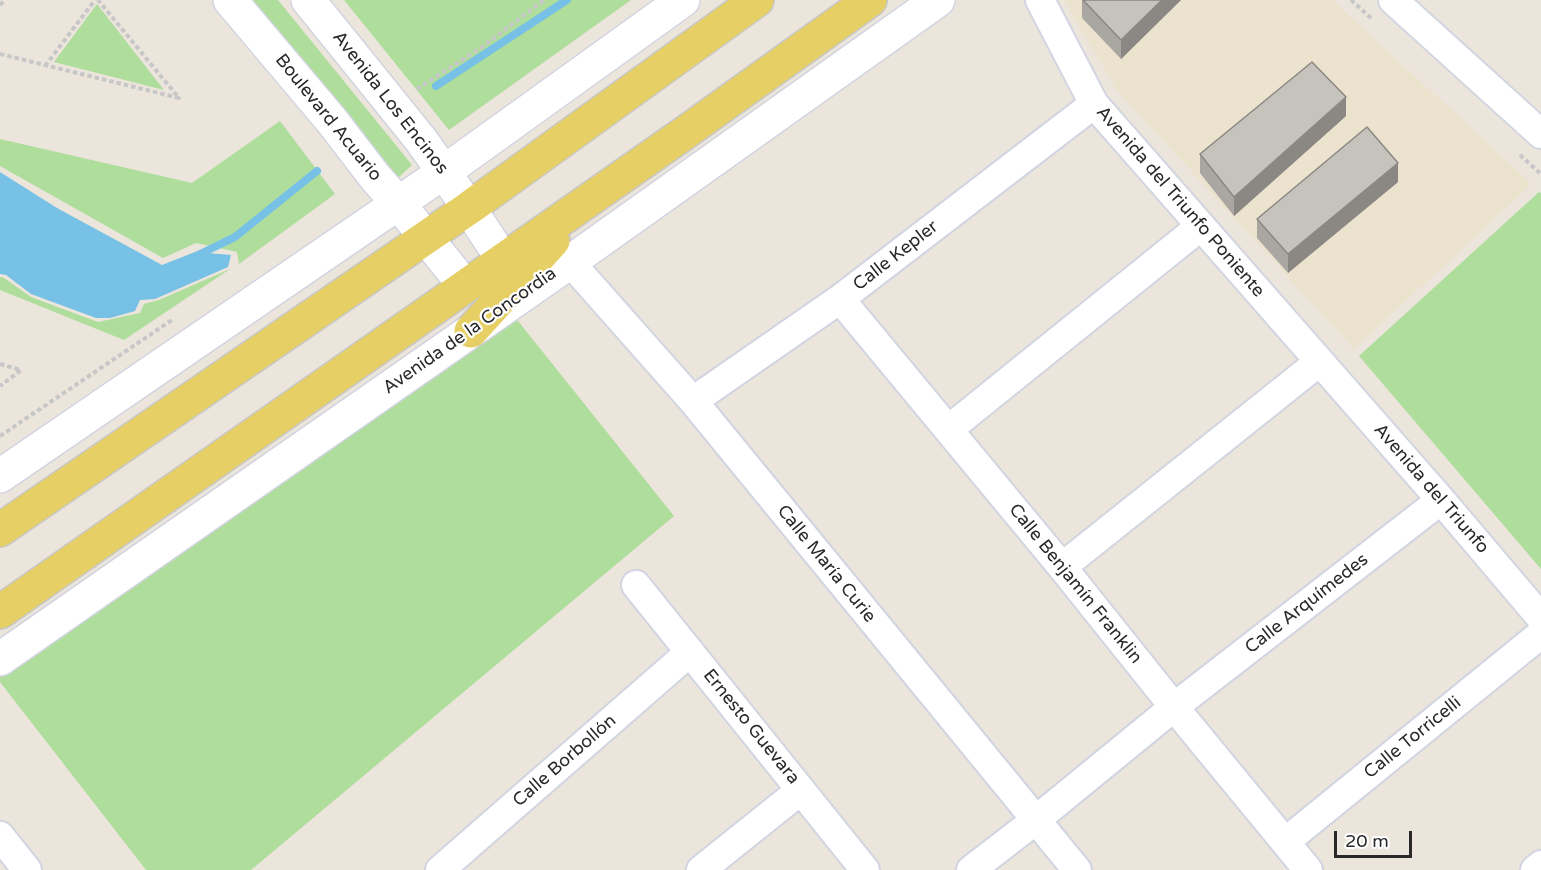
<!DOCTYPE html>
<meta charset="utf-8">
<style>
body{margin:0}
#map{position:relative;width:1541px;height:870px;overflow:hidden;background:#ebe5dc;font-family:"Varela Round",sans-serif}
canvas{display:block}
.scale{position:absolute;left:1334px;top:831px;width:78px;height:27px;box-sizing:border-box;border:3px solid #292929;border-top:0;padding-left:8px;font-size:18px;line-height:21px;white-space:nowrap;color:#292929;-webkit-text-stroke:4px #fff;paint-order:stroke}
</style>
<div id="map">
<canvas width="1541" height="870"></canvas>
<div class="scale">20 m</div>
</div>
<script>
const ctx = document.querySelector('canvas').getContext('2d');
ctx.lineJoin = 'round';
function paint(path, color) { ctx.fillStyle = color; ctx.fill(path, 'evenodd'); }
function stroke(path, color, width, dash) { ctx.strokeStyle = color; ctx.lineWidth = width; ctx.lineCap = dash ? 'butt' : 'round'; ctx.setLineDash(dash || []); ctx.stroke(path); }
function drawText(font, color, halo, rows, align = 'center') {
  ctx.font = font + ' "Varela Round",sans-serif'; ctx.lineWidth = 4.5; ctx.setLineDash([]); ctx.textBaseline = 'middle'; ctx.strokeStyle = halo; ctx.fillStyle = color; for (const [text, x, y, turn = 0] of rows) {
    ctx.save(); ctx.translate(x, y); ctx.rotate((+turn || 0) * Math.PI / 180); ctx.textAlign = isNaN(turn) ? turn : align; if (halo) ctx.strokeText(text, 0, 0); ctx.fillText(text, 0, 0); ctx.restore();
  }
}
paint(new Path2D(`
 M1064,0H1332L1532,184L1354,349L1116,89Z`), '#ebe3cd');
paint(new Path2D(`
 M250,0H278L412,165L397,179Z
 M344,0H631L449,130Z
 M97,4L164,90L54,62Z
 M280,121L335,194L239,264L237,252L196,243L163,258L0,166V139L192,183Z
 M1539,192L1541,193V569L1359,356Z
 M230,269L124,340L0,290V277L4,278L31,297L98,322L140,313L144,304L159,300Z
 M514,316L674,516L251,870H146L0,682V674Z`), '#aedd9c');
paint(new Path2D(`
 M0,172L57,208L162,265L195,252L231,255L228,267L155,299L140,300L135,311L110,318H96L31,294L6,275L0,274Z`), '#76c1e5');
stroke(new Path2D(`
 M436,86L567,0
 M196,256L235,237L317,171`), '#76c1e5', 8);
const street = new Path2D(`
 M1040,0L1094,104L1441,500L1541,618
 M1393,0L1541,134
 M570,262L693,401L1077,870
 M840,299L1062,567L1174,707L1308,870
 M693,401L840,299L1094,104
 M949,429L1201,226
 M1062,567L1319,362
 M636,585L865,870
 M0,836L27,870
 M1285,842L1541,634
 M440,870L690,652
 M701,870L801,790
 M971,870L1037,819L1174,707L1441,500
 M1535,870L1541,865`);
const secondary = new Path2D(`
 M230,0L332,121L375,177L398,203L465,286
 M308,0L421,140L469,208L503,260
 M0,476L444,172L683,0
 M0,659L570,262L938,0`);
const primary = new Path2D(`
 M471,331L553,241
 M0,530L469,208L757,0
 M0,612L686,132L870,0`);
stroke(street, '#d2d4e1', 32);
stroke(secondary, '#d2d4e1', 36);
stroke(primary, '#c7c7c7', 36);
stroke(new Path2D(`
 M1351,0L1373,20
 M0,5L5,0
 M0,54L179,98L98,0
 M45,66L95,0
 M417,89L482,47L544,0
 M1520,155L1541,174
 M0,364L21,370L0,386
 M0,436L172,320`), '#c7c7c7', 4, [4.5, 3]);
stroke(street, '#fff', 28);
stroke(secondary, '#fff', 33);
stroke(primary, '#e6d065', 33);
paint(new Path2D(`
 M1082,0H1181L1121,59L1082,18Z
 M1346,116L1234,216L1200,173V154Z
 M1398,182L1288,273L1257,238V219Z`), '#aaa7a2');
paint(new Path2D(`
 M1162,0H1181L1121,59V40Z
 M1346,97V116L1234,216V197Z
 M1398,163V182L1288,273V254Z`), '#8b8884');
const building = new Path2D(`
 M1083,0H1162L1121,40Z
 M1312,62L1346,97L1234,197L1200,154Z
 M1367,127L1398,163L1288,254L1257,219Z`);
paint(building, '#c6c2bc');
stroke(building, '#8b8884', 1.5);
drawText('18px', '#292929', '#fff', [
 ["Avenida Los Encinos",390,103,52],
 ["Boulevard Acuario",328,118,51],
 ["Avenida del Triunfo Poniente",1180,202,49],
 ["Calle Kepler",896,256,-38],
 ["Avenida de la Concordia",470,331,-35],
 ["Avenida del Triunfo",1431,489,49],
 ["Calle María Curie",826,564,51],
 ["Calle Benjamín Franklin",1075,584,51],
 ["Calle Arquímedes",1307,604,-38],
 ["Ernesto Guevara",751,727,51],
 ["Calle Torricelli",1413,738,-39],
 ["Calle Borbollón",565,761,-41]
]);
</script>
